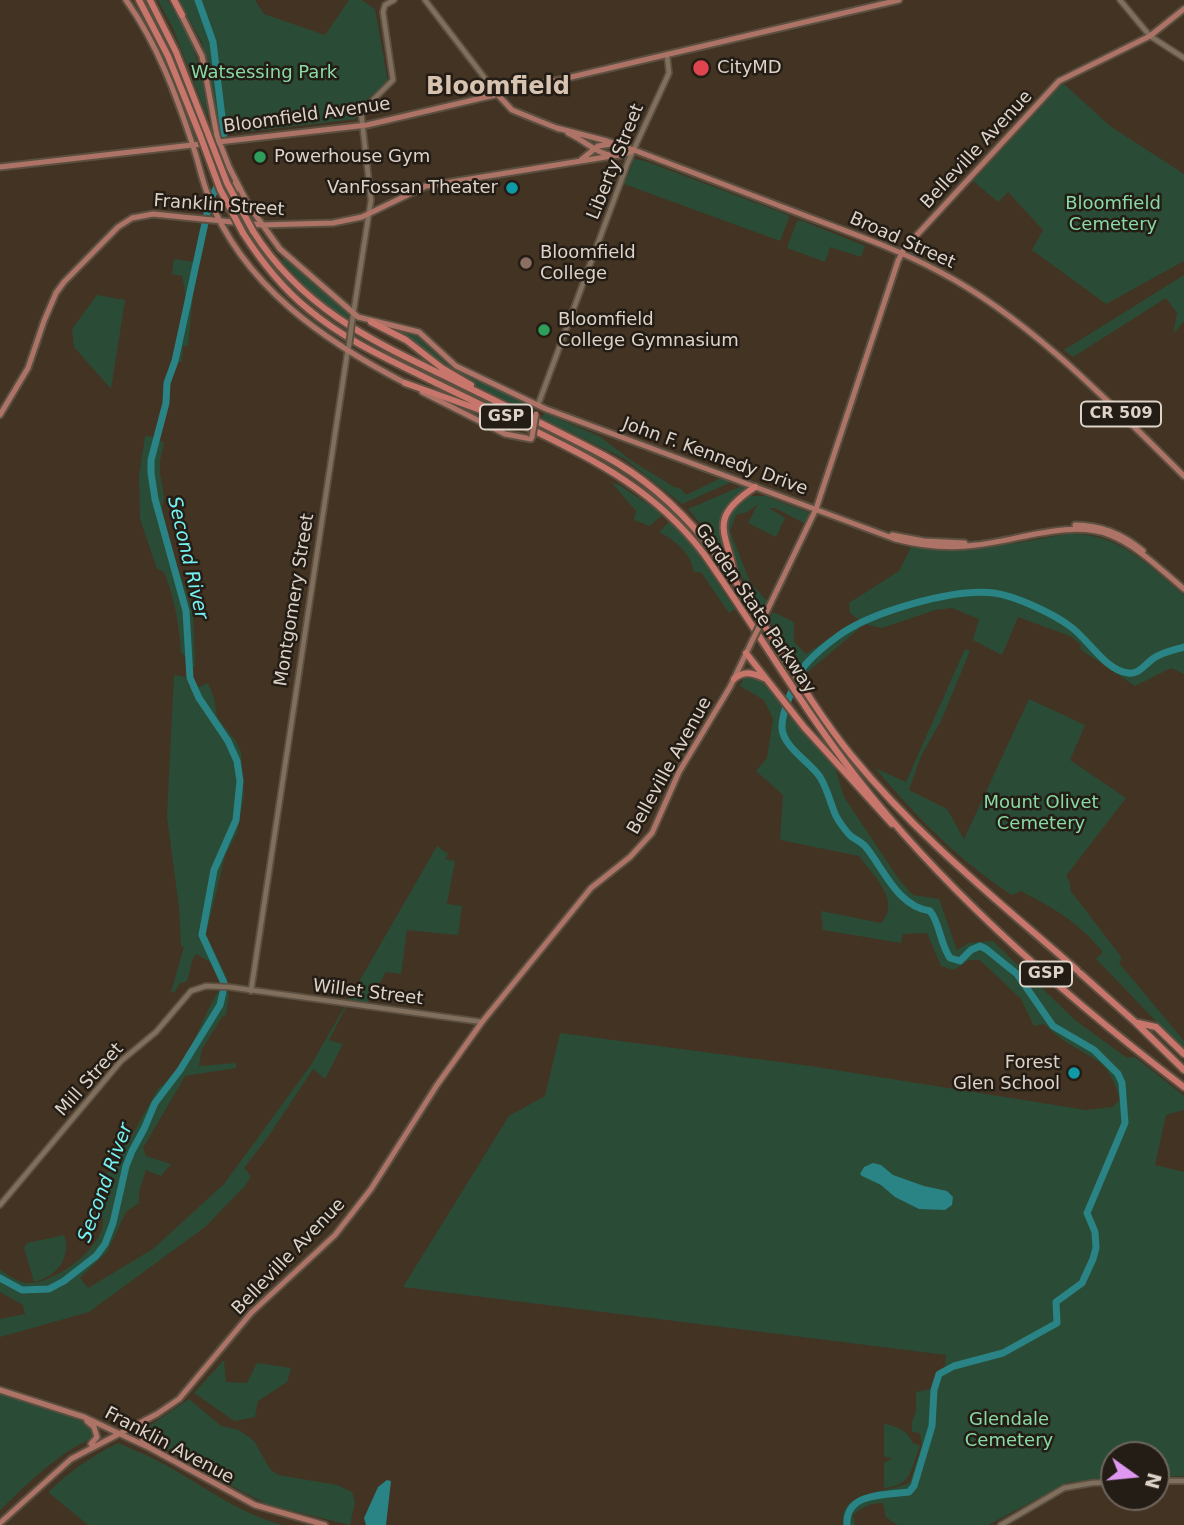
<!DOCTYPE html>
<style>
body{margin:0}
#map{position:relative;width:1184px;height:1525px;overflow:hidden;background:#433323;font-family:"DejaVu Sans",sans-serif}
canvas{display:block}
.north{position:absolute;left:1100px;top:1441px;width:70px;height:70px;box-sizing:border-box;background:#241d15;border:2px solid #6e665d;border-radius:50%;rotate:105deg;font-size:19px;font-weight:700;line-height:28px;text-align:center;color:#ddd3c9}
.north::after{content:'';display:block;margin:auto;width:24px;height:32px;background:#df98f1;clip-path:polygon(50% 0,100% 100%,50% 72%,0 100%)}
</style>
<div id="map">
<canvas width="1184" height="1525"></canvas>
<div class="north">N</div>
</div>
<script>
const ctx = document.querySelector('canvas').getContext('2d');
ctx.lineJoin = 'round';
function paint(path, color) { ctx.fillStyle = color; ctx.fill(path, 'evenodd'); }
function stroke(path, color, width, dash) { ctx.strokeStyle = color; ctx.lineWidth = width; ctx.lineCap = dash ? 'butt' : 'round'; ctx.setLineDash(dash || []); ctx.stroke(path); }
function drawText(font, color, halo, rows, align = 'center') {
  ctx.font = font + ' "DejaVu Sans",sans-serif'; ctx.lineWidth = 5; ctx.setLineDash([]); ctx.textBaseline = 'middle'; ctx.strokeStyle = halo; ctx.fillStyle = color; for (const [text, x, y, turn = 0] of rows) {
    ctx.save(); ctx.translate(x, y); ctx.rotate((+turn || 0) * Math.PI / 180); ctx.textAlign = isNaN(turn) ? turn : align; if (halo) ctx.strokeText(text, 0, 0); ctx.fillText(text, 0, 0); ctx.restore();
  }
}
paint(new Path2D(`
 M158,0H167C195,37 202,73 208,118L173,28Z
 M178,0H255L264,14L325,35L349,0H362L375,9L388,82L359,106L356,119L220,135L202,42Z
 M1063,83L1110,126L1184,174V261L1106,304L1032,250L1043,230L1008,192L998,202L973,181Z
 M634,159L645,161L788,215L789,218L780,241L624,184Z
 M800,220L865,246L861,257L830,247L825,262L787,248L797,221Z
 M283,258L349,314L347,322L309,290L282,261Z
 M174,259L194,262V285L188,346H183L182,362L175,361C180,334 190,303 182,276L172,274Z
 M1184,275V321L1173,334L1177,313L1166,298L1073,357L1064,350Z
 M97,295L125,300L111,389L74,347L72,329Z
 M388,328L414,334L447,364L533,407L532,414L463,379Z
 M545,413L599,436L632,461L674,487L680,488L686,495L721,478L731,482L682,504L625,459L541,418Z
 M145,436L154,437L164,443L160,460V473L164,497L162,509L171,547L193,612L195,667L186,666L185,656L181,653C179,624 175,599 164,572L157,569L140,519L139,477Z
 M611,482L619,485L660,512L661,516L650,526L634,520L636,511Z
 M742,486L745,490C722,509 718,520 725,549H722L688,509Z
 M750,496H765L810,513L804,523L775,508H769L785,518L776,537L748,523L758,504L747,512L736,515L730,531L750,582L767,601L762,611C744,580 700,517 750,496Z
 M669,522C696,545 715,580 735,609L729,613L701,572H694C690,552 676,541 659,532Z
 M1067,534C1119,532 1146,564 1184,595V674L1171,668L1135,686L1080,649L1081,645L1070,636L1018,617L1002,655L973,640L979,619L952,608L935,610L882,628L864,624L850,613L849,603L899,571L911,547C967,554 1012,544 1067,534Z
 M773,612L794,622V642L806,654L847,626L853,623L860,628L804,675L769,620Z
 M965,649L970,651L941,721L921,756L909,790L947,809L964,839L1029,699L1085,725L1070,760L1126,798L1066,876L1070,883V890L1122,958L1119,963L1184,1041V1050L1096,959L1103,952C1076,920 1056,910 1021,891L1012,895C960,862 915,815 875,768L906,782Z
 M174,675L185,677L189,687H199L208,683L214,698L217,717L235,740L241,752L244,795L237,833L225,856L206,934L227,978L226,983L220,982L210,962L196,954C189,962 191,974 186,982L180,983L174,993L171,992L184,947L181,946L179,907L167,817Z
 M745,676H755L763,681L788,715L835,767L844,797L900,881L913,895L939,899L957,950L969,943L993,941L1075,1020L1127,1058L1135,1057L1184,1096V1110L1166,1115L1155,1165L1184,1172V1476L1156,1477V1455H1114V1479L1069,1482L988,1525H897L886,1517L883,1503C872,1502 861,1508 853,1515L855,1525H843C838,1488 891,1494 910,1482L922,1445L920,1433L912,1432V1422L916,1412V1392L931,1389L936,1376L945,1367L946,1355L403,1287L509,1116L545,1096L560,1033L810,1066L1086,1110L1112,1107L1120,1100C1109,1060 1097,1062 1066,1042C1058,1037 1051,1030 1044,1024L1034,1026L1021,999L980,960H969L954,970L941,966L927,933L903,934L901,943L823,930L821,911L881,923C902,902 873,875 859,856L780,840L783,795L756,771L767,758L773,719L764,700L740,686Z
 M437,846L448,854L445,859L455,861L447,904L462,906L458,935L407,930L401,974L386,972L365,1007H346L329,1040L343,1044L325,1079L313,1069L268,1137L244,1168L251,1176L245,1186L205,1227L89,1312L0,1337V1319L25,1314L23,1305L0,1292V1270C10,1276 18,1283 30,1283C55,1283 101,1249 103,1223C104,1217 99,1212 96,1208L104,1188L102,1181L116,1160L115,1143L126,1146L158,1089C190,1064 198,1024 218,992L229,993L226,1015L222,1017L202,1049L199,1066L236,1063V1068L185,1076L143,1148L146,1156L171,1164L161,1176L146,1170L139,1192V1203L126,1212L107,1252L80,1278L88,1288L153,1249L224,1184L311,1065Z
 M64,1235C72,1258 56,1277 34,1282L24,1248L27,1243Z
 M224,1360L226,1382L247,1383L257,1363L291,1368L287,1382L258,1401L255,1417L234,1421L194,1393Z
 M0,1392L75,1418L95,1428V1437C57,1453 30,1482 0,1510Z
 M189,1399L221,1426L239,1430L254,1441L270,1469L278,1475L337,1485L352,1492L355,1502L350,1525L269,1505L241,1491L147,1438L145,1429Z
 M884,1424C897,1426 907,1430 913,1443L920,1446C910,1470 913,1485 884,1488V1463L893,1458L884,1457Z
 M118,1443C131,1449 145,1454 158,1461C200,1483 236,1513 283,1525H88L48,1492C70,1471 92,1456 118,1443Z`), '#2a4c36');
paint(new Path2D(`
 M873,1163L881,1165L893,1175L924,1186L947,1191L953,1197L952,1205L945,1210L919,1209L895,1197L881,1185L862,1176L860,1174L864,1167Z
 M387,1480L391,1481L386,1525H366L364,1518L378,1487Z`), '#2a8384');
stroke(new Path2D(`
 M198,0L213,42L224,134
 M224,983L202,935L214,870L236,820L240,781L237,761L228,741L199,698L190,678L186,611L155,499L151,473V460L166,403L167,383L175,361L210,200L226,170
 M0,1278L22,1290L49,1289L64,1281L96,1256L105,1244L113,1223L126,1166L132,1151L144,1129L155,1103L180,1070L220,1005L223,992
 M847,1525C845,1492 886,1495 909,1492L914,1486L932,1426L934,1390L939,1374L954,1366L1003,1353L1057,1323L1056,1302L1082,1283L1093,1259L1096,1248L1095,1232L1087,1213L1125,1123L1122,1083L1118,1074L1094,1050L1053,1026L1017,974L986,949L980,946L971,950L960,961L950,958C940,944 940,923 930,911C897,906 884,869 865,846C861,842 857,840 852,837C847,833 839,822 836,816C830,803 828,790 820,777C810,762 783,747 782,728C781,714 797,674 806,664C815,654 827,644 838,636C871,612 953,588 994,593C1016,596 1054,614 1071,627C1089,640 1105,670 1128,673C1139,675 1146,663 1154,658C1163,652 1174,650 1184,647`), '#2a8384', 7);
const minor = new Path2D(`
 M425,0L497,94
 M1120,0L1150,36L1184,58
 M352,322L371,200L361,112L393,80L383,12L385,5L394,0
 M538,405L628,162L669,73L667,55
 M251,991L348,348
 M0,1205L121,1061L156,1032L191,991L206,986L229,987L482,1022
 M1156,1481H1184
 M1001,1525L1064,1488L1092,1483L1114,1482`);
const major = new Path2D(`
 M126,0C158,45 177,97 194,149C199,164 202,180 208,195C243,286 324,341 407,384
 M180,12L202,56L217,136L229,167L249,206L280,249L358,317L419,332L456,366L546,409L895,539C922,546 949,549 976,545C1017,541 1071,519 1110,535C1138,546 1161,570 1184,589
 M498,95L512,110L559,129
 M557,128L607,141L634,150C687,170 740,191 793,211C842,230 894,247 940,272C1030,319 1112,405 1184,476
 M568,133C592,144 606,166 634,150
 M581,160L598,146L612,144
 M0,167L367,125L899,0
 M213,201L222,208L232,206L236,199L235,183
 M422,392L505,434L531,439L532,437
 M0,415L28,368L44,321L56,293L64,282L118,227L132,218L153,214L262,225L333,223L362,217L426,186L612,156
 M1075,525C1101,525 1123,534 1143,551
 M892,535L924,541L965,543
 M764,617L816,509L898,261L904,249L1059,81L1150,36L1184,9
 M0,1390L84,1417L150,1448L255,1505L325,1525
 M145,1420L139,1435L150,1448
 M87,1421L94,1427L97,1437L91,1444
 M0,1523L71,1459L157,1414L179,1399L251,1313L335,1235L371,1189L437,1085L482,1022L591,888L630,857L652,833L679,772L730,687L753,639`);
const highway = new Path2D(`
 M139,0L168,56L200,135
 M150,0L176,52L208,134
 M174,0L182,15
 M253,231C301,307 368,339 447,377C499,403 553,428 605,456C727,522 768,652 851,755C919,838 997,900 1077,970
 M243,233C261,261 282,288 308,309C340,336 377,354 414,372C452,391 490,409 529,428C598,462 656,491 704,554C756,628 801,706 857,778C947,894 1067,998 1184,1087
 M371,322L406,340L442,368L471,385
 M405,383L489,413
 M735,579C728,532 705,520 755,487
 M746,653L804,727L892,824
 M734,679C744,670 753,673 764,678
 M1080,973L1135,1022L1184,1070
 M1138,1023L1156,1027L1184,1054`);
stroke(minor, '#5b4f40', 8);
stroke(major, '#5b4f40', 9);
stroke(highway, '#5b4f40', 10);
stroke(minor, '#816f5d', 4.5);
stroke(major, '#ac7366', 5);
stroke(highway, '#c8766c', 6);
const minorBridge = new Path2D(`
 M349,346L352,322`);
const majorBridge = new Path2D(`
 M532,437L536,414
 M753,639L764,617`);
const highwayBridge = new Path2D(`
 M208,134L227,183L253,231
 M200,135L220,189L243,233`);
stroke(minorBridge, '#5b4f40', 8, []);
stroke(majorBridge, '#5b4f40', 9, []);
stroke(highwayBridge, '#5b4f40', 10, []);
stroke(minorBridge, '#816f5d', 4.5);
stroke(majorBridge, '#ac7366', 5);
stroke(highwayBridge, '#c8766c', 6);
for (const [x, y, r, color] of [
 [701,68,9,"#e0444e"],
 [260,157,7,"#2e9e5b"],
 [512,188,7,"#0f9aa8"],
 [526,263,7,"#8d6e63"],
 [544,330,7,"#2e9e5b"],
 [1074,1073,7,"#0f9aa8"]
]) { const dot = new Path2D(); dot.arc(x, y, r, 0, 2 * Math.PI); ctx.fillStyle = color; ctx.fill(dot); stroke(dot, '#241d15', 2.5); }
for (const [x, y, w] of [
 [1121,414,80],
 [506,417,52],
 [1046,974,52]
]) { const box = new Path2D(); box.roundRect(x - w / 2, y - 12.5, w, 25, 5); ctx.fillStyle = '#241d15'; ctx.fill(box); stroke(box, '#ddd3c9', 2); }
drawText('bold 16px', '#ddd3c9', null, [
 ["CR 509",1121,414],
 ["GSP",506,417],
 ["GSP",1046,974]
]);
drawText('18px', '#ddd3c9', '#241d15', [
 ["CityMD",717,68],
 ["Powerhouse Gym",274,157],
 ["VanFossan Theater",498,188,"right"],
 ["Bloomfield",540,253],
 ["College",540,274],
 ["Bloomfield",558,320],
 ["College Gymnasium",558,341],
 ["Forest",1060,1063,"right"],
 ["Glen School",1060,1084,"right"]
], 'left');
drawText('18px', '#88dba5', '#241d15', [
 ["Watsessing Park",264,73],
 ["Bloomfield",1113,204],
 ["Cemetery",1113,225],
 ["Mount Olivet",1041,803],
 ["Cemetery",1041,824],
 ["Glendale",1009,1420],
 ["Cemetery",1009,1441]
]);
drawText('18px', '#ddd3c9', '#241d15', [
 ["Bloomfield Avenue",307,116,-8],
 ["Belleville Avenue",977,150,-47],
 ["Liberty Street",616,162,-68],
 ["Franklin Street",219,206,4],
 ["Broad Street",902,241,24],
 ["John F. Kennedy Drive",715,457,20],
 ["Montgomery Street",295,600,-81],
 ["Garden State Parkway",755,609,56],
 ["Belleville Avenue",670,766,-61],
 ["Willet Street",368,993,7],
 ["Mill Street",90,1080,-48],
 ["Belleville Avenue",289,1257,-46],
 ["Franklin Avenue",169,1446,28]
]);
drawText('italic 19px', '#75f2f3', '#241d15', [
 ["Second River",187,558,77],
 ["Second River",106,1183,-70]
]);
drawText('bold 24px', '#d7c3af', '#241d15', [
 ["Bloomfield",498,88]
]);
</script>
